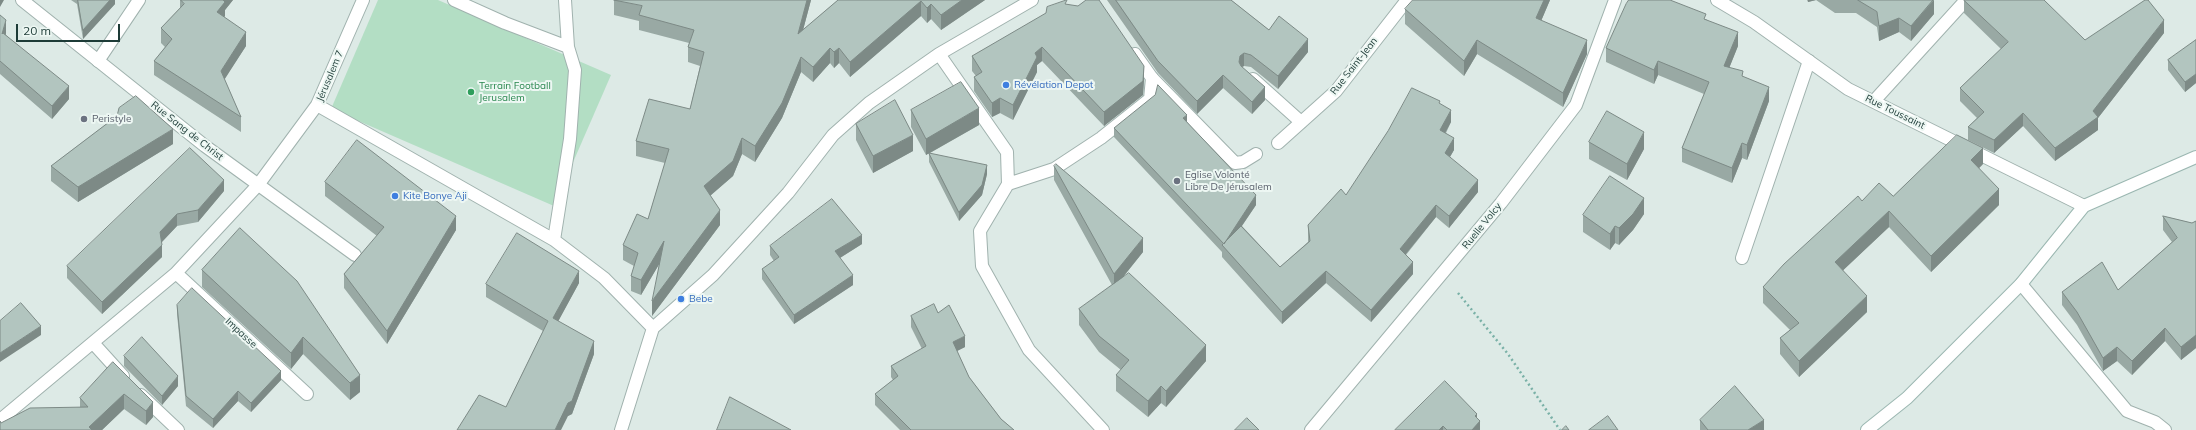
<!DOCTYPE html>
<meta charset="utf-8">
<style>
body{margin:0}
#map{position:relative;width:2196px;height:430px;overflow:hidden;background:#ddeae6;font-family:Mulish,sans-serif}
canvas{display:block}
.scale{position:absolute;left:16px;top:24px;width:104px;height:18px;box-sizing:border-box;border:2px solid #1d3b37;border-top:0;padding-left:5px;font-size:12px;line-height:14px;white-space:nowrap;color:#1d3b37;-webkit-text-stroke:3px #edf7f3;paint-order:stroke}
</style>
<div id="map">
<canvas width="2196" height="430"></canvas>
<div class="scale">20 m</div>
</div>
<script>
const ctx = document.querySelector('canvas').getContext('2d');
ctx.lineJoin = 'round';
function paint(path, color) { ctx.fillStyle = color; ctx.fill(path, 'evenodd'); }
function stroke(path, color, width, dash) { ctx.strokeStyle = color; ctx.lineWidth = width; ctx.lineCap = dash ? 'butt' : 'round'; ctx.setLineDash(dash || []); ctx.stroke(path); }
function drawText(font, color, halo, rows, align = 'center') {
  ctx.font = font + ' Mulish,sans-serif'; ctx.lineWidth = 4; ctx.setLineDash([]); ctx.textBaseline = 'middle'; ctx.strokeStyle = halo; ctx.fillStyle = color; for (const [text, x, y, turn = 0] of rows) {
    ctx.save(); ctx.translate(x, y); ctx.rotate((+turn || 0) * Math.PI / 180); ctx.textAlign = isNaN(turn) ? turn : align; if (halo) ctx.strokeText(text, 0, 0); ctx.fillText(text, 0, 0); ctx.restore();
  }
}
paint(new Path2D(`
 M378,0H438L611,75L554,206L331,109Z`), '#b3dec4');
const lane = new Path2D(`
 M98,61L139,0
 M1152,78L1235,163L1243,162L1256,154
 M1253,79L1301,122
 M1874,101L1966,0
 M1742,258L1809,61`);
const street = new Path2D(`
 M22,0L205,146L355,255
 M454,0L505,23L568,47
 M1717,0L1754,22L1848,89L2084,206
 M939,54L1007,152L1008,184
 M317,105L554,240L604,278L653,328
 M1278,143L1336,91L1407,0
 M554,240L570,139L575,70L568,47L565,0
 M176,273L307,394
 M2021,284L2127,411L2155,422L2165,430
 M94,344L123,376
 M141,395L178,430
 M0,420L176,273L258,185L317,105L363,0
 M621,430L653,328L713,275L788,193L833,135L869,103L939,54L1032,0
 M1103,430L1029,350L982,266L980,231L1008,184L1054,169L1101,138L1150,99L1152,78L1135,54
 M1311,430L1501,203L1576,105L1615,0`);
const secondary = new Path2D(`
 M1867,430L1907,398L2021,284L2084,206L2196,157`);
stroke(lane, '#a0b2ae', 14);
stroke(street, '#a0b2ae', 14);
stroke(secondary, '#9bb7b1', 14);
stroke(new Path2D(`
 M1458,293L1508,354L1560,430`), '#7ab1a7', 2.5, [2, 3]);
stroke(lane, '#fff', 12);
stroke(street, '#fff', 12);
stroke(secondary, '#fff', 12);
paint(new Path2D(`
 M71,0H115V4L83,39L77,4Z
 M180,0H233L225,10V16L224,17L246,46L224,79L241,117V132L154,75V61L165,47L161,43V28L180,8Z
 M614,0H811L803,30L838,0H985L941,30L931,19L927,23L921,16L850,77L839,63L834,68L830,63L813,82L801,72L782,118L755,162L742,154L733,176L710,196L720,225L652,316L659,264L641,295L631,291V276L634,266L623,260V245L648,219L665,163L636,156V141L690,109L700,66L688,62V47L689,43L639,30V21L614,15Z
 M1107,0H1231L1269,30L1308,52L1278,89L1251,67L1244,66L1242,67L1265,100L1252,114L1223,88L1197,114L1158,73Z
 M1550,0L1541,21L1587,54L1563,107L1477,54L1464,76L1405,24V9Z
 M1807,0H1934V14L1911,41L1899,32L1879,41L1877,27L1856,13H1835L1816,0L1808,2Z
 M1964,0L2085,40L2164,33L2098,118V130L2055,161L2023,126L1994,153L1968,140V127L1977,118L1960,101V88L2001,49L1964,13Z
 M1067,4L1144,80L1143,95L1104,126L1042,61L1037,65V72L1013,120L1000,113L992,117L974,91V77L976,76L972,71V56Z
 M0,15L6,33V35L69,99L52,119L0,74Z
 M1706,19L1738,46L1729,68L1743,77L1769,101L1747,160L1742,158L1732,183L1682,162V148L1704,94L1658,75L1654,84L1606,62V48Z
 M2196,40V83L2185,92L2168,70V60Z
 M1440,104L1451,122L1446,133L1454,150L1450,157L1478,192L1449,228L1436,217L1406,255L1413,274L1371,322L1326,283L1282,324L1222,257V252L1114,137V128L1187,122L1256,205L1242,226L1280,267L1308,242V225L1346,195Z
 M911,110L979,125L930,153L987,174L982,195L959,221L929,162V153L926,155L911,127Z
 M117,116L173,144L78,202L51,181V166Z
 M856,124L913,151L873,173L856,140Z
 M1589,142L1644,149L1627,180L1589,159Z
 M1983,164L1979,168L1999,205L1931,272L1889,227L1843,270L1867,312L1799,377L1780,354V338L1790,330L1763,303V287L1862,201L1893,196Z
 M1054,166L1143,252L1124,276L1206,361L1166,407L1161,403L1148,417L1116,391V375L1121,370L1099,352L1079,325V309L1112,285L1054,180Z
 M325,182L456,230L387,344L344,288V274L377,236L325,196Z
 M224,191L198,222L177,226L161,243L162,257L102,314L67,278V266Z
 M1644,214L1633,230L1619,245L1615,243L1610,250L1583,232V215Z
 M2163,216L2192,223L2196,221V348L2181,360L2165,341L2132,375L2117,361L2103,371L2077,325L2062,305V292L2118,290L2172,242L2163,230Z
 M240,228L360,392L350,400L303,354L291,369L202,287V270Z
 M862,244L840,258L853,285L794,324L762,279V269L774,261L770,255V246Z
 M579,283L558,321L594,354L572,414L568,416L506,407L543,331L486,297V284Z
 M177,305L281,380L251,412L238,401L213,428L186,406L177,314Z
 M938,313L965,347L957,351L969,377L1001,419L1014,430H900L875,405V394L893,380L891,377V366L922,349L911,327V316Z
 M124,356L178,386L162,405L124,366Z
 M113,362L153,417L146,425L124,409L102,430H0L80,407V398Z
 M1477,418L1480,430H1395Z
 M1700,420L1764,430H1700Z`), '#99a9a4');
paint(new Path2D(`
 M0,0H4L0,7Z
 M110,0H115V4L83,39V30Z
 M222,0H233L225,10V16L217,26V12Z
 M807,0H811L798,49V34Z
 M962,0H985L941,30V15Z
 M1544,0H1550L1536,33V18Z
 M1808,0H1816L1808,2Z
 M1934,0V14L1911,41V26Z
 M921,1V16L850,77V62Z
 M931,4V19L927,23V8Z
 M1899,18V32L1879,41V26Z
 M6,20V33L2,47V34Z
 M2164,20V33L2098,118V130L2055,161V148L2093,111Z
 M246,32V46L221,85V71Z
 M1738,32V46L1724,81V66Z
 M1308,39V52L1278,89V76Z
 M1477,40V54L1464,76V61Z
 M1587,40V54L1563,107V93Z
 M1042,47V61L1037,65V72L1013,120V105L1035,53Z
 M830,48V63L813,82V67Z
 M839,48V63L834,68V52Z
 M1244,53V66L1240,68L1239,62L1240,56Z
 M801,57V72L782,118L755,162V146Z
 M1658,61V75L1654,84V70Z
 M1144,66V80L1143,95L1104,126V112Z
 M2196,74V83L2185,92V82Z
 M1223,75V88L1197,114V101Z
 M69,86V99L52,119V106Z
 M1265,87V100L1252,114V102Z
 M1769,87V101L1747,160V145Z
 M1000,98V113L992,117V103Z
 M979,108V125L926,155V139Z
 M1451,110V122L1440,142V130Z
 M2023,113V126L1994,153V140Z
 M1187,115V124L1183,118Z
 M173,129V144L78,202V187Z
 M1644,132V149L1627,180V164Z
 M913,135V151L873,173V156Z
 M742,138V154L733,176L704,201V186Z
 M1454,138V150L1445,165V153Z
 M1742,143V158L1732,183V168Z
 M1983,148V164L1971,176V160Z
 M987,165V174L982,195L959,221V212Z
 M224,180V191L198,222V210Z
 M1478,180V192L1449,228V216Z
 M1999,189V205L1931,272V256Z
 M1256,195V205L1226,249L1224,244Z
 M1644,198V214L1633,230L1619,245V228Z
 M1436,205V217L1400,261V249Z
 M720,210V225L652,316V301Z
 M1889,211V227L1835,278V262Z
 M177,214V226L160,244V232Z
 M456,216V230L387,344V331Z
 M1615,226V243L1610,250V234Z
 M862,235V244L835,261V251Z
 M1143,238V252L1114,288V274Z
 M664,241V256L641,295V280Z
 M162,245V257L102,314V302Z
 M1413,262V274L1371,322V310Z
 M579,271V283L553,331V318Z
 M1326,271V283L1282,324V312Z
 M853,275V285L794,324V315Z
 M1867,296V312L1799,377V361Z
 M41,326V335L0,362V353Z
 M2165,328V341L2132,375V361Z
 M2196,335V348L2181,360V347Z
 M965,336V347L953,353V342Z
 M303,337V354L291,369V353Z
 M594,341V354L572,414L568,416L561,430H555Z
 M1206,345V361L1166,407V391Z
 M2117,347V361L2103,371V358Z
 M281,371V380L251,412V403Z
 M360,375V392L350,400V383Z
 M178,376V386L162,405V396Z
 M1161,386V403L1148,417V401Z
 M238,391V401L213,428V419Z
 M124,394V409L102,430H89V427Z
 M153,402V417L146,425V411Z
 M1477,414V424L1480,421V430H1472L1475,416Z
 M1764,420V430H1748Z
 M1443,426V430H1439Z`), '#7d8a86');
const building = new Path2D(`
 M78,0H110L83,30Z
 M181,0H223L225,2L217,12L246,32L221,71L241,117L154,61L172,39L161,28L184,4Z
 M614,0H807L798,34L838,0H962L941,15L931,4L927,8L921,1L850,62L839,48L834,52L830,48L813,67L801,57L782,103L755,146L742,138L733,161L704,186L720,210L652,301L664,241L641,280L631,276L638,253L623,245L637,214L648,219L669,149L636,141L649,99L690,109L704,52L688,47L694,30L639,15L642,6Z
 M1067,0L1065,4L1078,6L1086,0H1099L1144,66L1143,81L1104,112L1042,47L1035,53L1037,57L1013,105L1000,98L992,103L974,77L982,72L972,56L1046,13L1047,7Z
 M1116,0H1231L1269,30L1279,16L1308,39L1278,76L1251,55L1244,53L1240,56L1239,62L1241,66L1265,87L1252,102L1223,75L1197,101L1158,61Z
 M1413,0H1544L1536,18L1587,40L1563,93L1477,40L1464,61L1405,9Z
 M1629,0H1670L1706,14L1704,19L1738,32L1724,66L1743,71L1742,76L1769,87L1747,145L1742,143L1732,168L1682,148L1709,82L1658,61L1654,70L1606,48L1626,4Z
 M1858,0H1933L1911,26L1899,18L1879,26L1877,12Z
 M1964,0H2044L2085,40L2145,0H2148L2164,20L2093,111L2098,117L2055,148L2023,113L1994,140L1968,127L1984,112L1960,88L2008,42Z
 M0,15L6,20L2,34L3,33L69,86L52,106L0,61Z
 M2196,40V74L2185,82L2168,60Z
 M961,82L979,108L926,139L911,110Z
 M1158,85L1187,115L1183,118L1256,195L1224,244L1114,128L1155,95Z
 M1412,88L1440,101L1439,103L1451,110L1440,130L1454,138L1445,153L1478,180L1449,216L1436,205L1400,249L1413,262L1371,310L1326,271L1282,312L1222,245L1241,226L1280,267L1310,241L1308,225L1341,189L1346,195L1388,131Z
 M136,96L173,129L78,187L51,166L117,116L119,108Z
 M895,100L913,135L873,156L856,124Z
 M1607,111L1644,132L1627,164L1589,142Z
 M1957,135L1983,148L1971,160L1999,189L1931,256L1889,211L1835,262L1867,296L1799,361L1780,338L1799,323L1763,287L1784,264L1858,196L1862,201L1879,183L1893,196Z
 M357,140L456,216L387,331L344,274L384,227L325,182Z
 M190,148L224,180L198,210L177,214L160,232L162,245L102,302L67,266Z
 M929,153L987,165L982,185L959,212Z
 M1056,164L1143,238L1114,274L1054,166Z
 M1610,176L1644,198L1633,214L1619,228L1615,226L1610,234L1583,215Z
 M832,199L862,235L835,251L853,275L794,315L762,269L779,257L770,246Z
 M2163,216L2192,223L2196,221V335L2181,347L2165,328L2132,361L2117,347L2103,358L2077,312L2062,292L2102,262L2118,290L2177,238Z
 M240,228L297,281L360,375L350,383L303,337L291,353L202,270Z
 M517,233L579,271L553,318L594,341L572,401L568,403L555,430H457L479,395L506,407L548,321L486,284Z
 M1129,273L1206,345L1166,391L1161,386L1148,401L1116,375L1129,360L1099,336L1079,309Z
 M192,288L281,371L251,403L238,391L213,419L186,396L177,305Z
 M21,303L41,326L0,353V321Z
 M934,304L938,313L949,305L965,336L953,342L969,377L1001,419L1014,430H911L875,394L898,376L891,366L926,346L911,316Z
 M142,337L178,376L162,396L124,356Z
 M113,362L153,402L146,411L124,394L89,427L92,430H0V421L1,423L30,408L88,407L80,398Z
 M1445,381L1477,414L1475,416L1480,421L1472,430H1447L1443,426L1439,430H1395Z
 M1735,386L1764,420L1748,430H1708L1700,420Z
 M730,397L791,430H717Z
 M1608,416L1618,430H1589Z
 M1247,418L1259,430H1235Z
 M1566,426L1569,430H1562Z`);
paint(building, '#b2c5bf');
stroke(building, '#7d8a86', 1);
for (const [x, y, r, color] of [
 [1006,85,4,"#3f7fe0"],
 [471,92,4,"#2e9e5b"],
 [84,119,4,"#6b7280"],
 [1177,181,4,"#6b7280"],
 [395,196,4,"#3f7fe0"],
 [681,299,4,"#3f7fe0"]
]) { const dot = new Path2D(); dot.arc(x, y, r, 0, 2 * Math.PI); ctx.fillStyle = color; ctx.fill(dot); stroke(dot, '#edf7f3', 1.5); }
drawText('10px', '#1d3b37', '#edf7f3', [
 ["Rue Saint-Jean",1354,66,-52],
 ["Jérusalem 7",330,76,-67],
 ["Rue Toussaint",1895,112,26],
 ["Rue Sang de Christ",187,131,38],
 ["Ruelle Volcy",1482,226,-51],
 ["Impasse",241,333,43]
]);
drawText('10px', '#366cbe', '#edf7f3', [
 ["Révélation Depot",1014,85],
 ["Kite Bonye Aji",403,196],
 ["Bebe",689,299]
], 'left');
drawText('10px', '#27864d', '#edf7f3', [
 ["Terrain Football",479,86],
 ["Jerusalem",479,98]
], 'left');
drawText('10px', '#5b616d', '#edf7f3', [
 ["Peristyle",92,119],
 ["Eglise Volonté",1185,175],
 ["Libre De Jérusalem",1185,187]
], 'left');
</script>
